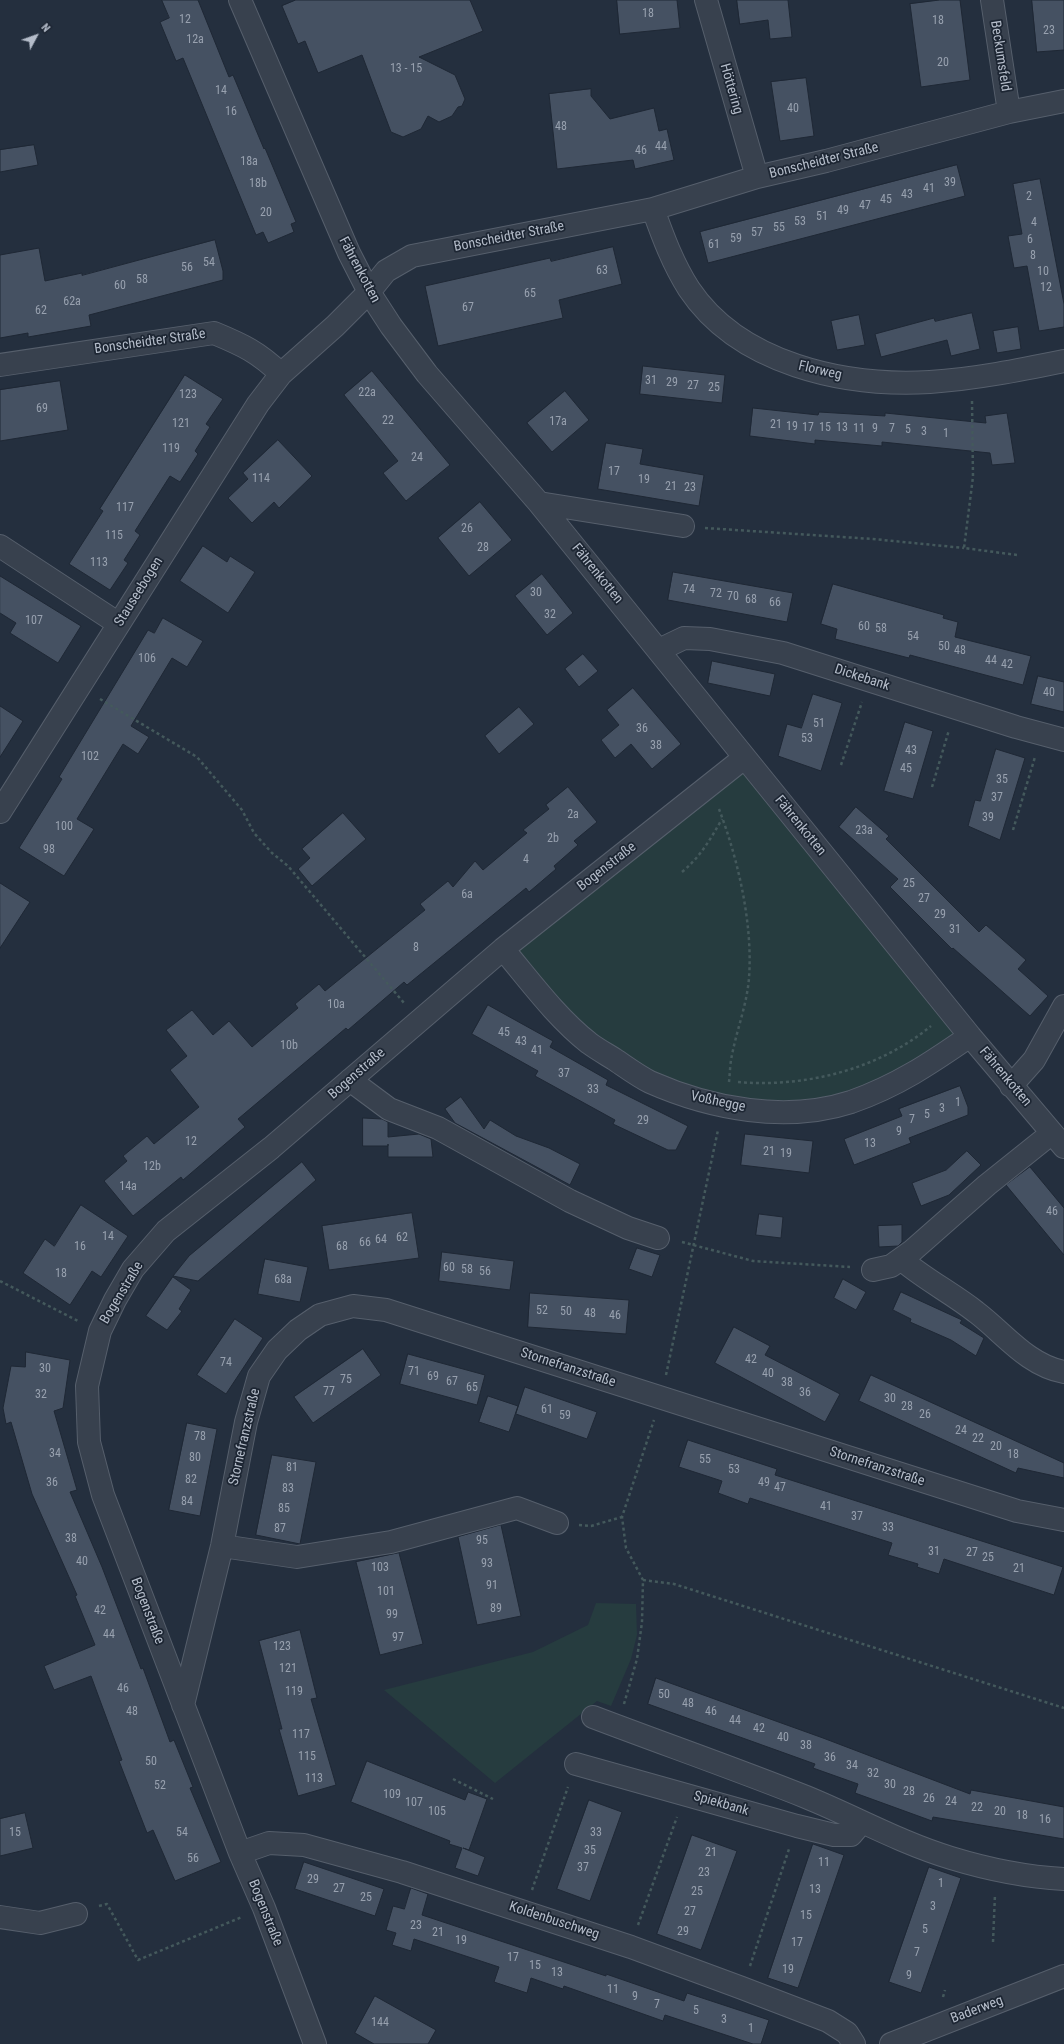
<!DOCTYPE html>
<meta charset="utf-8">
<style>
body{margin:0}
#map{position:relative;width:1064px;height:2044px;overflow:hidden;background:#242f3e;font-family:"Roboto Condensed",sans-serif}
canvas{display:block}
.north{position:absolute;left:16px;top:16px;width:40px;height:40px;-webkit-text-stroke:3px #1d2633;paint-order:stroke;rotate:49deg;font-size:11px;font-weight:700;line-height:16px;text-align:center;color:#b4bcc9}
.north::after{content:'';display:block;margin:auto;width:14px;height:18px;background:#b4bcc9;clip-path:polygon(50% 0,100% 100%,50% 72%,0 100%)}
</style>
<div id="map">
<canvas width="1064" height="2044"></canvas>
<div class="north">N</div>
</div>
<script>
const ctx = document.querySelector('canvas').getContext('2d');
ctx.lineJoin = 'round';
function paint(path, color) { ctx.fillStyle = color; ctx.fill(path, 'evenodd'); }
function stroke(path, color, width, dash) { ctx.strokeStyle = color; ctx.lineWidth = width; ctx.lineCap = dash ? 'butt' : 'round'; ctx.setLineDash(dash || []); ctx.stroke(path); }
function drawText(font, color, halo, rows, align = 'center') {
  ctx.font = font + ' "Roboto Condensed",sans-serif'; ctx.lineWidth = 3.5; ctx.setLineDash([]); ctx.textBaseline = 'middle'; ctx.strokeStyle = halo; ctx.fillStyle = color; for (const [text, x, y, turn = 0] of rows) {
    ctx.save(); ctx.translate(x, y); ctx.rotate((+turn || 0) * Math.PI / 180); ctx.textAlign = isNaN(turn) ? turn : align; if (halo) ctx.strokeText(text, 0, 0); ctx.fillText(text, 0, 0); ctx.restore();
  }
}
paint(new Path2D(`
 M744,758L970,1036L911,1075L806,1111L683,1094L589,1043L503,949Z
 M596,1603L636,1604L637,1635L631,1659L611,1706L597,1701L495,1783L384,1690L533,1652L588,1625Z`), '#263c3f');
const building = new Path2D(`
 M162,0H198L229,77L233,75L264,149L265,148L296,222L291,224L294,232L268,243L263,232L256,235L183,58L176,61L160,22L169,18Z
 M296,0H470L483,31L419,57L455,75L465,99L462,106L458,107L452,116L439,122L428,116L421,129L403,137L391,132L362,55L318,73L305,41L298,44L282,6Z
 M617,0H677L680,28L620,34Z
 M737,0H788L792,37L770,39L768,20L740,24Z
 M940,0H960L970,80L921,87L910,4Z
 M1032,0H1064V50L1037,52Z
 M806,78L814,136L780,141L771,82Z
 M591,89V96L610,119L654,108L659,131L667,129L674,160L635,169L633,160L557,169L549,94Z
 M34,145L38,165L0,172V150Z
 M957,165L965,196L708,263L700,232Z
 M1040,179L1064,304V327L1039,331L1027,266L1014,268L1008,236L1022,234L1013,184Z
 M215,240L223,271V280L89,315L91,326L28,337V333L0,338V255L39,248L45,281L82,273V275Z
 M613,247L622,284L559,300L563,318L438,346L425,286L550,258L551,261Z
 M972,313L980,349L951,356L947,340L881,357L875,334L934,318L935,321Z
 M859,315L865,345L837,350L831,321Z
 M1018,327L1021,349L997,353L993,331Z
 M643,366L725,375L722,403L640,394Z
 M372,371L450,465L406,501L383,473L398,461L344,395Z
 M185,375L223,399L206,424L210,427L195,451L198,454L180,482L170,476L135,531L140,535L124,560L128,563L110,590L69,564L103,511L100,509Z
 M60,381L68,430L0,441V390Z
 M565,391L589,420L552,452L527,423Z
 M753,408L818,415L819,412L885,416V413L986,423L985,416L1007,413L1015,463L992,465L990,453L882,442V446L815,440V444L750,436Z
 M278,440L312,476L279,508L274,502L252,523L228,498L248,479L243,473Z
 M606,443L643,449L640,464L704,475L699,506L598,489Z
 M480,502L512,540L469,576L438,538Z
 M203,546L227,562L230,556L255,572L228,613L180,581Z
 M673,572L793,593L787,622L668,600Z
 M542,574L573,613L547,635L515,596Z
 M0,576L81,626L58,663L10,633L16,623L0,613Z
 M833,584L944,615L943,618L958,622L955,637L1031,656L1023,685L910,655L909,658L835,639L837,629L821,624Z
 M163,618L203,641L187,667L172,658L131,726L149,737L138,754L123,744L77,819L94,829L64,876L19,848L62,779L59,777L148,630L154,633Z
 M583,654L598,671L579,687L565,669Z
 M712,661L775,674L770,696L708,683Z
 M1038,676L1064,682V712L1031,704Z
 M633,688L681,744L652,769L631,744L615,758L601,740L619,725L607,710Z
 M813,694L842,703L821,771L778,756L787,724L801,728Z
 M0,706L23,721L0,757Z
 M519,707L534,724L499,754L485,736Z
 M905,722L933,731L913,799L884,791Z
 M996,749L1025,758L1000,840L968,826L975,800L980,801Z
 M568,787L597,822L574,841L578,845L554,866L556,869L529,892L526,888L407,985L404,982L348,1030L346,1028L238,1119L245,1127L183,1180L181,1177L133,1216L104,1181L127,1161L123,1156L147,1136L154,1144L199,1107L170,1070L187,1056L166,1030L192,1010L213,1035L229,1021L252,1047L298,1008L295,1004L319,984L325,991L425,910L420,904L448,881L453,887L475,861L483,870L527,833L523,830L549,809L546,805Z
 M856,807L889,836L886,839L979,932L986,925L1026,960L1018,969L1048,996L1030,1016L953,948L952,949L890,887L898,879L839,827Z
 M343,813L366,839L312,886L298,869L310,858L302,849Z
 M0,883L30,902L0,948Z
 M488,1005L553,1041L550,1047L608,1080L606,1085L688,1126L676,1150H668L613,1124L615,1120L535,1076L538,1071L472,1034Z
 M960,1086L968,1107V1115L909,1138L911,1143L854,1165L844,1139L902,1116L899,1109Z
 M461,1097L484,1129L490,1120L516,1136L549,1148L580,1164L570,1185L455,1123L445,1109Z
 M363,1118L382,1119L388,1122V1137L419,1134L431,1139L433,1157H388V1144V1146H363Z
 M745,1134L813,1141L809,1173L741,1165Z
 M967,1151L981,1165L949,1195L921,1206L912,1183L946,1170Z
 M302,1162L316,1180L198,1281L173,1276L189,1256Z
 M1030,1167L1064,1208V1255L1006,1185Z
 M81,1205L128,1236L101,1277L92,1271L70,1305L23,1273L45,1239L54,1246Z
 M412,1213L419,1258L329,1270L322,1226Z
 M759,1214L783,1217L781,1238L756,1235Z
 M902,1225V1242L898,1246L879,1247L878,1226Z
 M637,1248L660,1255L652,1277L629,1269Z
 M442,1252L514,1261L510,1290L439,1281Z
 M265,1259L308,1267L300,1302L258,1294Z
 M173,1277L191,1290L179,1309L182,1311L167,1330L146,1316Z
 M843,1279L866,1292L856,1310L834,1298Z
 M901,1292L962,1320L960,1323L984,1338L976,1356L951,1340L910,1322L911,1319L893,1310Z
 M530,1293L629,1300L626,1334L528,1327Z
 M235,1319L263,1338L226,1394L197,1375Z
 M734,1327L770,1346L765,1355L840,1394L825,1422L715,1363Z
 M363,1349L381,1375L313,1423L294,1397Z
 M26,1352L70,1360L63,1408L54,1411L77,1490L70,1492L102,1567L141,1669L143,1668L170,1742L174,1740L193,1787L190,1788L221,1862L175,1881L153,1830L147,1833L119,1761L122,1760L91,1676L54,1690L44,1666L95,1645L75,1596L77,1595L32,1494L11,1422L6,1424L3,1408L11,1366L25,1367Z
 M408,1354L485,1375L477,1405L400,1384Z
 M871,1375L1064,1463V1478L1018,1468L1016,1473L859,1401Z
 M525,1387L597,1412L587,1439L516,1414Z
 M488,1396L518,1406L509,1432L479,1422Z
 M187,1423L217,1429L200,1516L169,1510Z
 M688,1440L777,1469L775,1475L1063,1567L1054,1595L944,1559L939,1574L917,1567L918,1564L888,1555L892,1543L750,1498L748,1504L718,1493L722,1481L679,1467Z
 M272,1455L316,1462L300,1544L256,1535Z
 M501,1525L521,1616L477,1625L458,1537Z
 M399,1553L423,1644L380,1655L356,1562Z
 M300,1630L317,1698L311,1699L336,1785L298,1796L279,1729H282L259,1641Z
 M656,1678L823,1738L970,1794L971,1790L1064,1807V1839L933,1817L932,1821L855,1793L858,1784L813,1768L815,1764L648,1704Z
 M367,1761L465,1800L468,1792L487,1799L469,1850L463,1848L485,1857L478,1876L455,1868L462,1848L449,1844L450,1841L351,1802Z
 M589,1800L622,1812L590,1901L557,1889Z
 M25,1813L33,1848L0,1856V1819Z
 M692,1835L737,1851L701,1950L657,1934Z
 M813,1844L844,1855L798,1988L768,1978Z
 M304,1862L384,1889L375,1916L295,1889Z
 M929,1867L961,1878L921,1993L889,1982Z
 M411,1888L428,1894L422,1915L606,1976V1974L684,2001L687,1993L769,2020L761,2044H753L665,2015L663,2021L564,1986L563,1989L531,1978L527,1993L494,1982L499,1967L414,1939L411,1951L392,1945L396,1933L386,1930L393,1906L404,1909Z
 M375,1996L436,2030L428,2044H374L355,2033Z`);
paint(building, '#455162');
stroke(building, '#1f2835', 1);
const minor = new Path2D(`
 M240,0L349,253L369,292L391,326L427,374L539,503L970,1036L1064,1147
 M706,0L757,177
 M992,0L1009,112
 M653,209C663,237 673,264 689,289C739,364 844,387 930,382C975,379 1020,370 1064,361
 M0,365L214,333C243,345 258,352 281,374L335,326L369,292L386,271L412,256L653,209L757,177L826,161L1009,112L1064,101
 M539,503L683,526
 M0,546L119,624
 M659,650L684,638L710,639L783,653L1016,727L1064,740
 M0,812L258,404L281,374
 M503,949C530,981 556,1017 589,1043C597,1049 606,1054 614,1059C626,1067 638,1076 650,1082C711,1109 786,1123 851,1102C897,1086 931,1063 970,1036
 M350,1080L389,1109L438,1128L570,1201L628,1228L658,1238
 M1011,1086L1034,1060L1064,1006
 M901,1259C924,1279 952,1293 976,1312C1004,1333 1027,1365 1064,1372
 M873,1270L891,1266L912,1251L987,1185L1052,1133
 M222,1546L297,1557L391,1542L517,1508L557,1523
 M183,1705L222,1546L246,1422L259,1376L277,1350L298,1330L320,1315L353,1306L386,1310L1017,1511L1064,1520
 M593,1717C664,1744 736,1769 806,1797C855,1817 901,1843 951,1858C987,1869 1026,1877 1064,1879
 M576,1764L797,1826L834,1835H851L862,1822
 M240,1853L269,1843L304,1845L402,1872L631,1947L742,1988L828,2021L847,2033L854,2044
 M0,1917L40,1923L76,1914
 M315,2044L264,1908L240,1853L103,1495L89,1442L87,1386L100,1331L115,1300L133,1269L166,1231L271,1148L503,949L744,758
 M891,2044L1064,1976`);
stroke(minor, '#565f6c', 24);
stroke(new Path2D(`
 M972,401L973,477L964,548L1017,555
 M705,528L873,539L964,548
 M100,699L197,757L242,810L254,833L272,853L288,866L404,1003
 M841,765L862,702
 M932,787L949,730
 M719,809C738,859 753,924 749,978C747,1004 737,1029 732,1055C730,1063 730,1073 729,1082
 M1013,830L1035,757
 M682,872C700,857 710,840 722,819
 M738,1082C805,1088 879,1069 931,1026
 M682,1242L753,1261L850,1267
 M0,1281L78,1321
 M666,1375L718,1130
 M579,1525L591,1526L622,1517
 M643,1580L674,1584L1064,1708
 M624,1704L637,1659L642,1622L643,1580L626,1548L622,1517L654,1420
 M453,1779L493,1799
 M532,1890L568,1787
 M99,1906L107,1904L138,1960L242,1917
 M638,1925L677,1817
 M993,1942L995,1894
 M750,1966L789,1849
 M943,1997L945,1990`), '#44595c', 2.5, [3, 3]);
stroke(minor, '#38414e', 22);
drawText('12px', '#98a1af', null, [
 ["18",648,14],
 ["12",185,20],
 ["18",938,21],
 ["23",1049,31],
 ["12a",195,40],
 ["20",943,63],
 ["13 - 15",406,69],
 ["14",221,91],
 ["40",793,109],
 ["16",231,112],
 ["48",561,127],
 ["44",661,147],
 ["46",641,151],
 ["18a",249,162],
 ["39",950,183],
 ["18b",258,184],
 ["41",929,189],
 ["43",907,195],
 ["2",1029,197],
 ["45",886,200],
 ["47",865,206],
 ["49",843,211],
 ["20",266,213],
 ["51",822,217],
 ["53",800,222],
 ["4",1034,223],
 ["55",779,228],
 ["57",757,233],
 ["59",736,239],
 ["6",1030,240],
 ["61",714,245],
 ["8",1033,256],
 ["54",209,263],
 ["56",187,268],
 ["63",602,271],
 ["10",1043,272],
 ["58",142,280],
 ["60",120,286],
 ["12",1046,288],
 ["65",530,294],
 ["62a",72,302],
 ["67",468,308],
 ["62",41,311],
 ["31",651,381],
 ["29",672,383],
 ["27",693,386],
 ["25",714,388],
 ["22a",367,393],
 ["123",188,395],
 ["69",42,409],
 ["22",388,421],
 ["17a",558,422],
 ["121",181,424],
 ["21",776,425],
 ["19",792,427],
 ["17",808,428],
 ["15",825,428],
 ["13",842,428],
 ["11",859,429],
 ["9",875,429],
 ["7",892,429],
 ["5",908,430],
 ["3",924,432],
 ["1",946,434],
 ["119",171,449],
 ["24",417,458],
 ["17",614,472],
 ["114",261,479],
 ["19",644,480],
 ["21",671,487],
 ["23",690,488],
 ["117",125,508],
 ["26",467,529],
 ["115",114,536],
 ["28",483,548],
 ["113",99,563],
 ["74",689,590],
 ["30",536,593],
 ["72",716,594],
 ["70",733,597],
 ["68",751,600],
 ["66",775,603],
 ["32",550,615],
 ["107",34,621],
 ["60",864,627],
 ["58",881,629],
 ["54",913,637],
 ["50",944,647],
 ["48",960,651],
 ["106",147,659],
 ["44",991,661],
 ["42",1007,665],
 ["40",1049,693],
 ["51",819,724],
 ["36",642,729],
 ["53",807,739],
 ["38",656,746],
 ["43",911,751],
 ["102",90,757],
 ["45",906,769],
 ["35",1002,780],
 ["37",997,798],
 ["2a",573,815],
 ["39",988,818],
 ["100",64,827],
 ["23a",864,831],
 ["2b",553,839],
 ["98",49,850],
 ["4",526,860],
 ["25",909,884],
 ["6a",467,895],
 ["27",924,899],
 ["29",940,915],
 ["31",955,930],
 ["8",416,948],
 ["10a",336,1005],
 ["45",504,1033],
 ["43",521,1042],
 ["10b",289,1046],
 ["41",537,1051],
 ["37",564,1074],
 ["33",593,1090],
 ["1",958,1103],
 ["3",942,1109],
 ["5",927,1115],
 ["7",912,1120],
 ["29",643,1121],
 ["9",899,1132],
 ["12",191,1142],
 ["13",870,1144],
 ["21",769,1152],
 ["19",786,1154],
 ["12b",152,1167],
 ["14a",128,1187],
 ["46",1052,1212],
 ["14",108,1237],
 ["62",402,1238],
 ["64",381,1240],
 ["66",365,1243],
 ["16",80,1247],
 ["68",342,1247],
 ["60",449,1268],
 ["58",467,1270],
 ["56",485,1272],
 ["18",61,1274],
 ["68a",283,1280],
 ["52",542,1311],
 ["50",566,1312],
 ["48",590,1314],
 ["46",615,1316],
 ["42",751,1360],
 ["74",226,1363],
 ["30",45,1369],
 ["71",414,1372],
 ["40",768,1374],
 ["69",433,1377],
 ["75",346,1380],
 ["67",452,1382],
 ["38",787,1383],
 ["65",472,1388],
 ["77",329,1392],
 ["36",805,1393],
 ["32",41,1395],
 ["30",890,1399],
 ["28",907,1407],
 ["61",547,1410],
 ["26",925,1415],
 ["59",565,1416],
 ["24",961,1431],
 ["78",200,1437],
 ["22",978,1439],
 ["20",996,1447],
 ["34",55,1454],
 ["18",1013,1455],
 ["80",195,1458],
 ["55",705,1460],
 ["81",292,1468],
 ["53",734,1470],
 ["82",191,1480],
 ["36",52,1483],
 ["49",764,1483],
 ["47",780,1488],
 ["83",288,1489],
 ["84",187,1502],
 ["41",826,1507],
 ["85",284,1509],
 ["37",857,1517],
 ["33",888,1528],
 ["87",280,1529],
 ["38",71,1539],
 ["95",482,1541],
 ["31",934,1552],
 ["27",972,1553],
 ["25",988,1558],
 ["40",82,1562],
 ["93",487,1564],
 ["103",380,1568],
 ["21",1019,1569],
 ["91",492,1586],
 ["101",386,1592],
 ["89",496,1609],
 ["42",100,1611],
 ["99",392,1615],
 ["44",109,1635],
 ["97",398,1638],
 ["123",282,1647],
 ["121",288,1669],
 ["46",123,1689],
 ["119",294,1692],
 ["50",664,1695],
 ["48",688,1704],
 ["48",132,1712],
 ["46",711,1712],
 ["44",735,1721],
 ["42",759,1729],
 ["117",301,1735],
 ["40",783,1738],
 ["38",806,1746],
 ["115",307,1757],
 ["36",830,1758],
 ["50",151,1762],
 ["34",852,1766],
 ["32",873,1774],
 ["113",314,1779],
 ["30",890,1785],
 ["52",160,1786],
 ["28",909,1792],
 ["109",392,1795],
 ["26",929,1799],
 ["24",951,1802],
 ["107",414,1803],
 ["22",977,1808],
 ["105",437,1812],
 ["20",1000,1812],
 ["18",1022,1816],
 ["16",1045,1820],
 ["15",15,1833],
 ["54",182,1833],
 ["33",596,1833],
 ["35",590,1851],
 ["21",711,1853],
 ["56",193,1859],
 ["11",824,1863],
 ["37",583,1868],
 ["23",704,1873],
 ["29",313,1880],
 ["1",941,1884],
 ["27",339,1889],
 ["13",815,1890],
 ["25",697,1892],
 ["25",366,1898],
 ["3",933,1907],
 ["27",690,1912],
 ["15",806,1916],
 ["23",416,1926],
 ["5",925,1930],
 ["29",683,1932],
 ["21",438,1933],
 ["19",461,1941],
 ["17",797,1943],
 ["7",917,1953],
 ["17",513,1958],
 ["15",535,1966],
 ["19",788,1970],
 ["13",557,1973],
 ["9",909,1976],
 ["11",613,1990],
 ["9",635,1997],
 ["7",657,2005],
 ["5",696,2011],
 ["3",724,2020],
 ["144",380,2023],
 ["1",751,2029]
]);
drawText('14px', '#b4bcc9', '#1d2633', [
 ["Beckumsfeld",1000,56,81],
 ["Höttering",731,89,74],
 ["Bonscheidter Straße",824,161,-14],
 ["Bonscheidter Straße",509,237,-11],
 ["Fährenkotten",359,270,62],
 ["Bonscheidter Straße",150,342,-8],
 ["Florweg",820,371,13],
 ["Fährenkotten",597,574,51],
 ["Stauseebogen",139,592,-58],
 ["Dickebank",862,678,18],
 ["Fährenkotten",800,826,51],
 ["Bogenstraße",607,867,-38],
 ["Bogenstraße",357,1074,-41],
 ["Fährenkotten",1005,1077,50],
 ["Voßhegge",718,1102,12],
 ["Bogenstraße",122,1293,-59],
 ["Stornefranzstraße",568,1368,18],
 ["Stornefranzstraße",245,1437,-77],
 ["Stornefranzstraße",877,1467,18],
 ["Bogenstraße",147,1611,69],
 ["Spiekbank",721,1804,16],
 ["Bogenstraße",265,1913,68],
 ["Koldenbuschweg",554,1921,18],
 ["Baderweg",977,2010,-21]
]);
</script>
